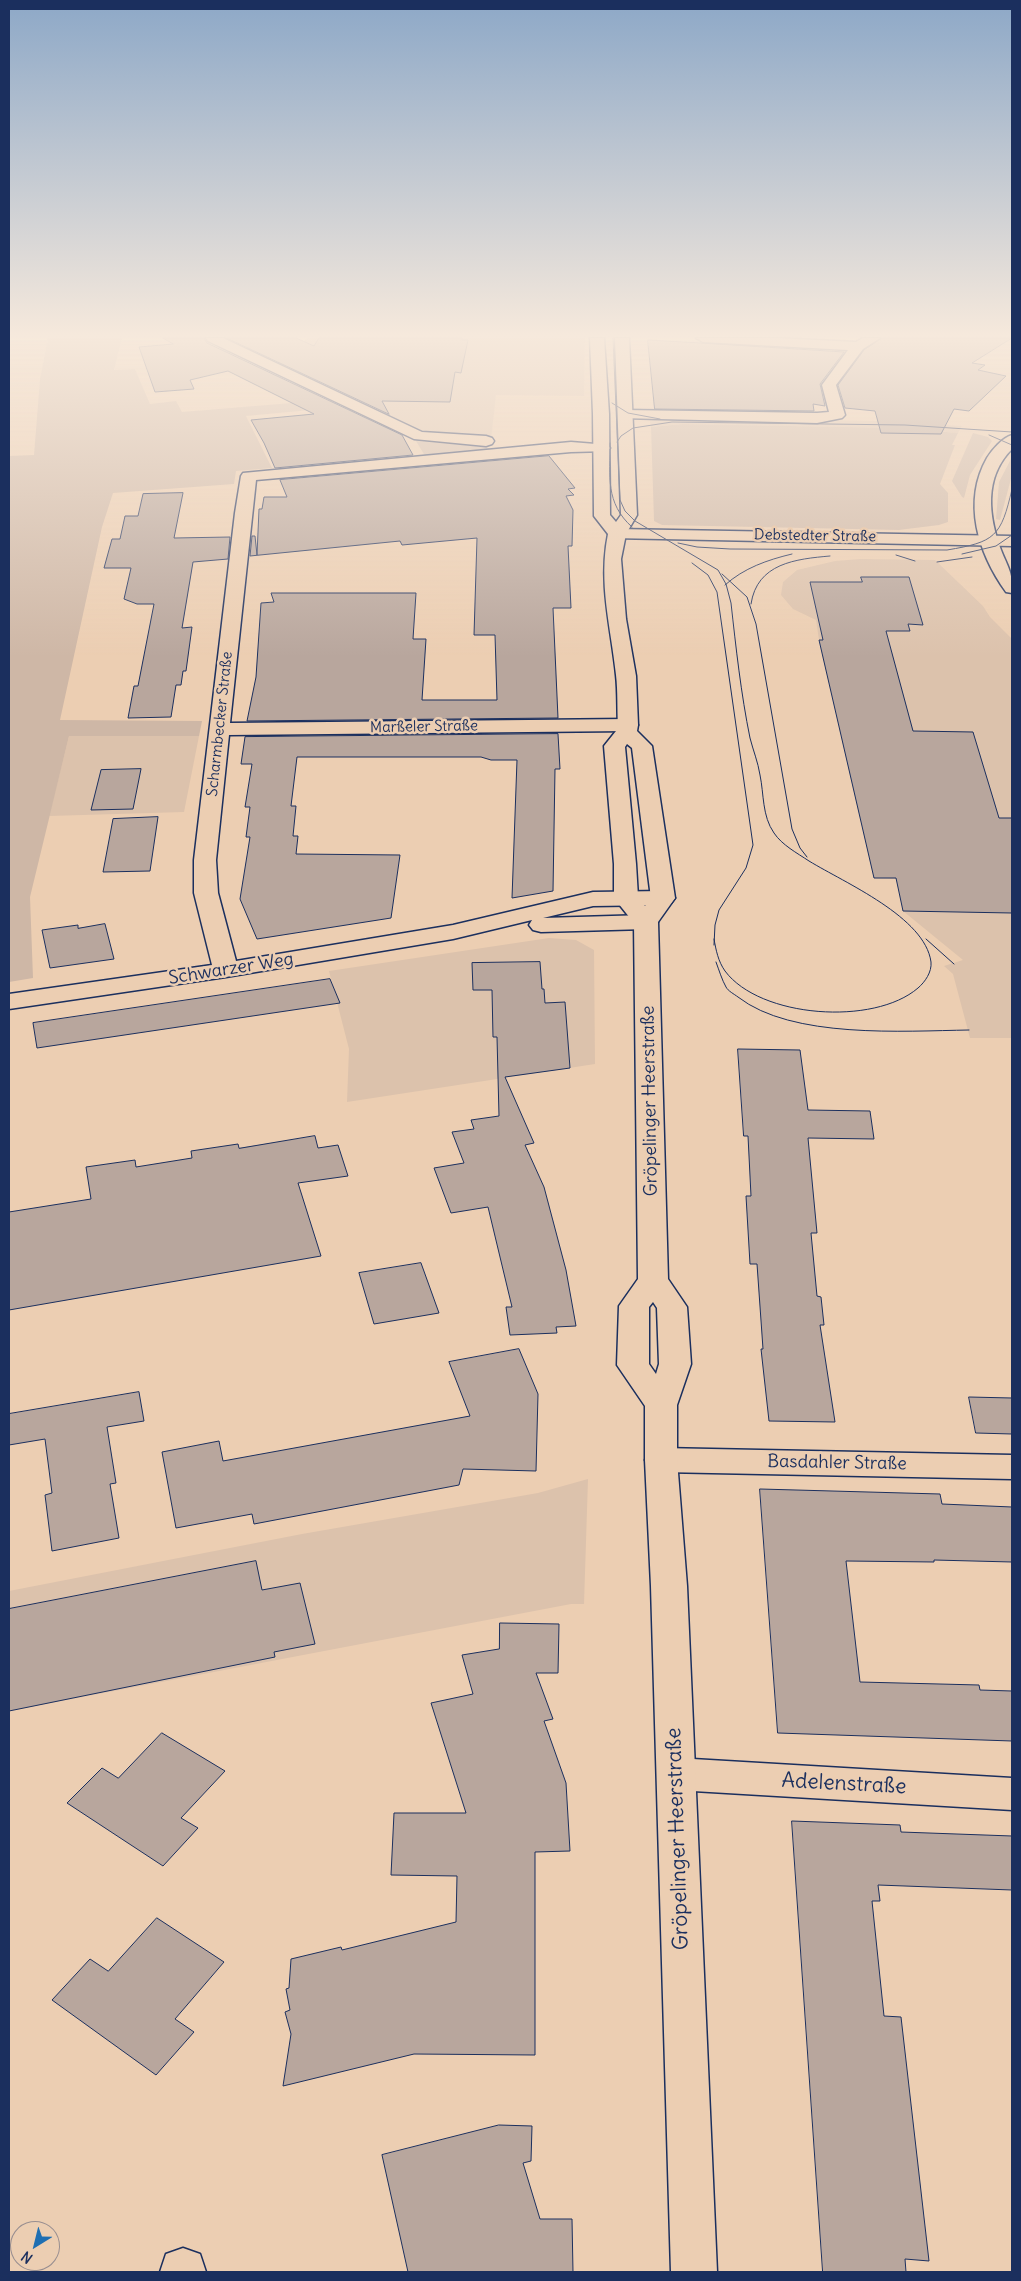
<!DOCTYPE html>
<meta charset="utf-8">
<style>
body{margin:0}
#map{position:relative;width:1021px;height:2281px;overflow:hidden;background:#ecceb2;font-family:Delius,sans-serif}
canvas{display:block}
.frame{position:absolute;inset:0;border:10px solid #1b2f5e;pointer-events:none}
.north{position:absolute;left:10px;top:2221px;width:50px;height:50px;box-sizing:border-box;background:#ecceb2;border:1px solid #988e90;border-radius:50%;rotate:216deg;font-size:14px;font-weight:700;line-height:20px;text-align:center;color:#1b2f5e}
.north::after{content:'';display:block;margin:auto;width:18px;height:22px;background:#1f6fb2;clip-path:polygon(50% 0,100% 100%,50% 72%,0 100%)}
</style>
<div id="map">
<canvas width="1021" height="2281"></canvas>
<div class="frame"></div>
<div class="north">N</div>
</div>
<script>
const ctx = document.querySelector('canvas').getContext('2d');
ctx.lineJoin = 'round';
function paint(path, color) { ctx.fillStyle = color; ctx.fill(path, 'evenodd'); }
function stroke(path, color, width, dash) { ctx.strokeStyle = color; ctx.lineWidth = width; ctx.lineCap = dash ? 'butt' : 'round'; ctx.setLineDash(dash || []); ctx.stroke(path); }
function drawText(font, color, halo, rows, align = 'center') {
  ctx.font = font + ' Delius,sans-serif'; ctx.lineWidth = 5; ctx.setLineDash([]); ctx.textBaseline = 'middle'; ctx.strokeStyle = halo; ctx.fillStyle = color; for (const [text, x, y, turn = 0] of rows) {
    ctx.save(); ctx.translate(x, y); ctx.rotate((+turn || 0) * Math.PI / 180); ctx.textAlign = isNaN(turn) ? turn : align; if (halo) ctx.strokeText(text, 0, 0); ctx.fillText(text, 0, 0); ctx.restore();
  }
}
paint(new Path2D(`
 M308,338H585L584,396L496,395L491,440L427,436L275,365Z
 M649,417L878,421L962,426L958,433L901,428L683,424L651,427Z
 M861,559L935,560L983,606L990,617L1012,639V1038H970L953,974L944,966L963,960L903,911L896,879L874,878L841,737H890L864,641L819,640L816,620L793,609L781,595L783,582L797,570L835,561Z
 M69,736H199L184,812L49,816Z
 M549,938L576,940L594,950L595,1064L347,1102L349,1049L329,971Z
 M588,1479L584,1604H571L9,1711V1591L302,1534L538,1493Z`), '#dcc2ac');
paint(new Path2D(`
 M48,338H122L114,370L135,369L150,404L176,401L182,412L328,400L343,407L246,416L272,468L236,471L234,484L113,493L102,527L60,720L202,721L199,736H69L30,897L33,978L9,982V456L34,455L40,379Z
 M683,424L901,428L958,433L952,445H955L940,484L948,493V522L939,525L899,530L662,525L654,521L651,427Z
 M973,433L988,437L992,441L970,475L964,498L962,497L952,481Z
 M416,441L486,447L491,449L487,451L425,456Z
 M1012,457V475L1000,520L996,519L999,482Z`), '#ceb7a6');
const building = new Path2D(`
 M163,338H204L207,343L402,435L413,455L275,468L264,443L251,420L314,414L228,371L190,380L194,389L155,392L139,347L173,344Z
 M227,338H296L314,346L319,338H462V340H468L461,373L455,372L450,402L382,401L389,414Z
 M882,338H1012L972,363L985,365L978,370L1006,376L969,411L954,409L941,434L881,433L875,411L845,408L838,385L864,350Z
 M648,340L701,343L844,352L820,384L825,406L813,404L814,411L655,409Z
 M549,456L575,488L568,489L574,495L566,496L573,510L572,546H568L571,608H553L558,718L247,721L256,677L261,603L274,602L271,593H416L413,639H426L422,700H497L495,635H474L477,538L402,545L400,541L250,556L252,536H255L257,555L259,509H262L264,497H287L280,480Z
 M183,493L174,538L230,537L228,559L193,562L182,628L192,627L186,671H183L181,685H176L171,717L128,718L134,686H138L154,604H137L124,599L131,568H104L112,539H120L125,516H138L143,494Z
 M861,577H909L923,625L908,624L910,631H886L913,731L973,732L999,818H1012V913L903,911L896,878H874L819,640H823L810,582H862Z
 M558,734L560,769H555L553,891L512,898L517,760H491L481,757H297L291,806H296L293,836H298L296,854L400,855L391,918L257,939L240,899L250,837H246L250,807H245L252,764H241L245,737Z
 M141,769L133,809L91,810L101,770Z
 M158,817L150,871L103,872L113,819Z
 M105,924L114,959L50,968L42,930L78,925V928Z
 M540,962L542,989H544L545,1003L565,1002L570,1068L505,1077L534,1143L525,1145L544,1187L566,1270L576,1326L556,1327L557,1333L510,1335L506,1307H512L488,1207L451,1213L434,1168L464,1163L452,1132L474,1129L471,1120L499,1116L497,1037H493L492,990H473L472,963Z
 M330,979L340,1003L37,1048L33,1023Z
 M738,1049L800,1050L808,1110L870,1111L874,1139L808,1138L817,1233H811L817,1296L821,1297L824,1325H820L835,1422L769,1421L761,1349H763L757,1264H750L746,1196H751L748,1136H744Z
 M315,1136L318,1148L338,1145L348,1176L298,1183L321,1256L9,1310V1212L91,1199L86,1167L135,1160L136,1167L192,1158L191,1151L238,1144L239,1148Z
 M421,1263L439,1313L374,1324L359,1273Z
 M519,1349L538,1394L536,1471L463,1469L459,1485L254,1524L252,1514L176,1528L162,1452L219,1441L223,1461L470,1416L449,1362Z
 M139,1392L144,1421L107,1427L116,1483L110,1484L119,1538L52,1551L45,1495L52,1493L45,1439L9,1445V1414Z
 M969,1397L1012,1398V1434L976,1433Z
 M760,1489L940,1494L942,1504L1012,1507V1562L934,1560V1562L846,1561L860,1682L979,1685L980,1690L1012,1691V1741L778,1733Z
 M256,1561L262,1590L300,1583L315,1644L274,1652L275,1657L9,1711V1609Z
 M500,1623L559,1624L558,1673H536L553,1719L544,1721L566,1783L570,1851L535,1852V2055L414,2054L283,2086L291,2034L285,2012L290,2010L286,1989L289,1988L291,1959L341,1947L342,1950L456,1922L457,1876L391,1875L394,1813H466L431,1703L473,1694L462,1655L499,1649Z
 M162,1733L225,1771L181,1818L198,1828L163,1866L67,1803L102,1768L118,1778Z
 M792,1821L900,1825L901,1832L1012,1836V1890L878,1885L880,1901H872L884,2016L901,2017L929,2261L905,2259L906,2272H823Z
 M157,1918L224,1962L175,2019L194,2032L156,2075L52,2000L90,1959L108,1971Z
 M499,2125L532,2126L531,2161L523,2163L540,2219H572L573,2272H408L382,2155Z`);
paint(building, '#b8a69d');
stroke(building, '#1b2f5e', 1);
const minor = new Path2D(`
 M206,338H223L422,432L486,436L492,438L494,441L492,444L486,446L414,439L208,341Z
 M696,338H776L856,342L863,338H880L863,349L836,385L845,415L842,418L817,423L621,418L618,415L621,412L626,410L817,413L829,412L822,385L848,350L703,342Z
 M571,442L608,445L610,448L608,451L571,452L256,480L230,723L628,719L635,721L638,725L635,729L628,731L229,735L216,860L218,893L236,961L453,925L593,892L663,891L671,893L675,898L671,903L663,905L593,906L543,918L646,915L654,917L658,922L654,927L646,929L541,932L533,930L529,925L532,920L453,939L226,977L9,1009V994L212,965L194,893V860L235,513L241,476L243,473Z
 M617,529L1012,536V546L611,538L608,534L611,530Z
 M661,1448L1012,1455V1479L661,1472L649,1468L645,1460L649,1452Z
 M676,1758L1012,1778V1810L676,1790L662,1785L657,1774L662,1763Z
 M183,2248L200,2254L206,2272H160L166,2254Z`);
const major = new Path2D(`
 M590,338H604L609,414L610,515L616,522L621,515L615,338H629L637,515L626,534L621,559L626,619L636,676L638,725L637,731L652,746L675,898L658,922L668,1279L687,1307L691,1364L677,1405V1460L687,1586L717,2272H671L651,1586L645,1460V1406L617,1365L619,1306L638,1279L634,923L614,898V864L604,746L616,731L618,725C617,709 618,692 616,675C611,627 598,583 608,534L594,516L593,414ZM627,744L632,748L651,898L645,906L638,897L636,864L625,747ZM653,1302L657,1308L659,1364L656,1374L649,1364V1307Z
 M1012,435V449C984,477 988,515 1001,550C1008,568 1013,572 1012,593L1006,592C978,553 962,502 987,458C992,450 1002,438 1012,435Z`);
stroke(minor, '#1b2f5e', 3);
stroke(major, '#1b2f5e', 3);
paint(minor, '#ecceb2');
paint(major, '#ecceb2');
stroke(new Path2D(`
 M613,338L620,500L625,511L635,521L718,570L726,584L731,603C736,648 741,694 750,738C753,750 758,762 760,775C764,794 762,816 774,833C782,845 797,853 809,861C845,883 925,917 931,962C932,972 925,982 918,988C874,1026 760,1018 725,971C718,961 716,950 714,939
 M612,403L628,413L660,419
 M989,435L1012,445
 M617,442L621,436L633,428L672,422L905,425L1012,432
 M610,443C610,476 605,503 632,527
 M678,543L697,547L730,549L947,550C995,542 1001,537 1012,489
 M962,554L996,546L1012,535
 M896,555L915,561
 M937,562L972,557
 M692,563L708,575L717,592L753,845L746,868L719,910L715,925L714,945
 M722,574L747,597L756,624L792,829L800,848L807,857
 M725,585C744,568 767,560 792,554
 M751,604C757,563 796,559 830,556
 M926,939L954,964
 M716,962C719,970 722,980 726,987C728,991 734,994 738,997C792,1039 903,1031 969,1030`), '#1b2f5e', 1);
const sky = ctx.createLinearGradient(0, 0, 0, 657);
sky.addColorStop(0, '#8da8c7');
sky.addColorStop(0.51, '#f6e9dc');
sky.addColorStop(1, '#f6e9dc00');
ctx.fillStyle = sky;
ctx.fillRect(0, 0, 1021, 657);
drawText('15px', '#1b2f5e', '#ecceb2', [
 ["Debstedter Straße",815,536,1],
 ["Scharmbecker Straße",220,724,-84],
 ["Marßeler Straße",424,727,-1]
]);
drawText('18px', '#1b2f5e', '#ecceb2', [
 ["Schwarzer Weg",231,969,-9],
 ["Gröpelinger Heerstraße",650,1101,-91],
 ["Basdahler Straße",837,1463,1]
]);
drawText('21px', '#1b2f5e', '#ecceb2', [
 ["Adelenstraße",844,1784,3],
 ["Gröpelinger Heerstraße",678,1839,-92]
]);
</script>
